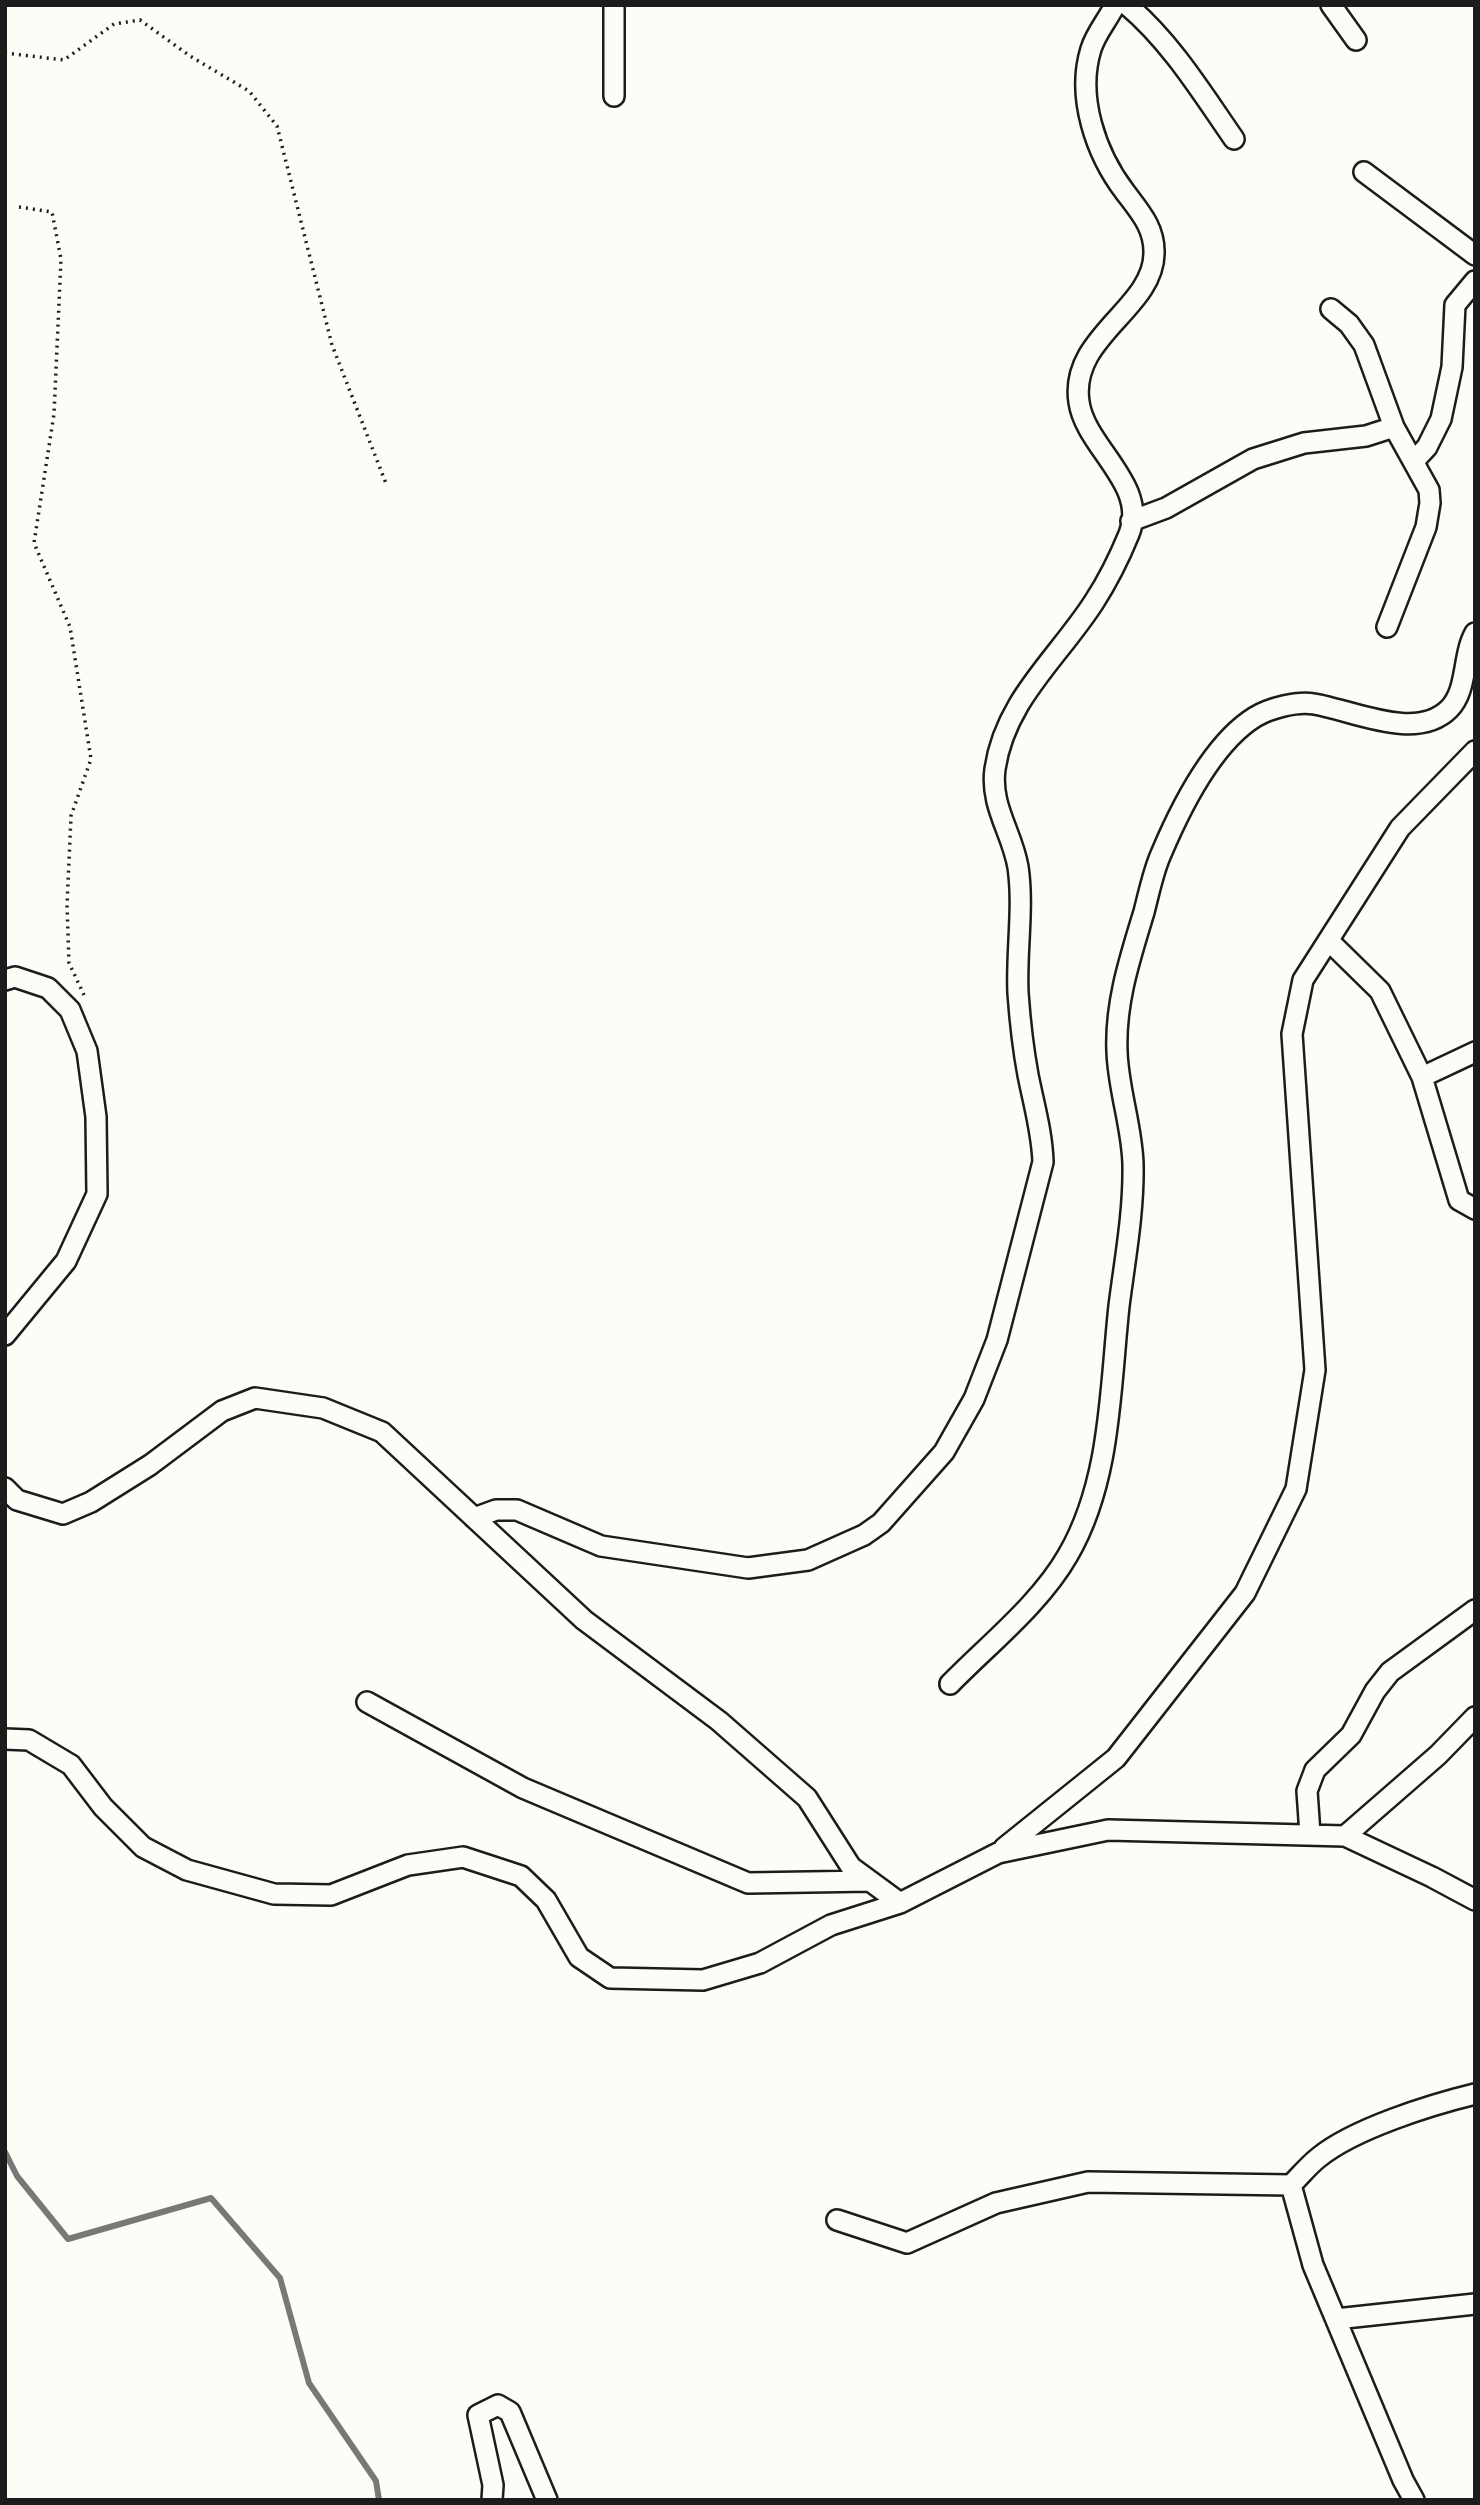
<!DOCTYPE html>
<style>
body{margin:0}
#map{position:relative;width:1480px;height:2505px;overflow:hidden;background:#fdfcf7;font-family:Mali,sans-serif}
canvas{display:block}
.frame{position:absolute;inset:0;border:7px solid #1c1c1c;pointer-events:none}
</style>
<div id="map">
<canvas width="1480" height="2505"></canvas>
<div class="frame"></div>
</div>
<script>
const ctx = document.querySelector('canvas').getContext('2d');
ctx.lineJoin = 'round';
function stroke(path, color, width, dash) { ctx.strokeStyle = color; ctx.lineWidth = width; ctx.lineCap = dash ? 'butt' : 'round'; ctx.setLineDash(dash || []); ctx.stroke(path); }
stroke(new Path2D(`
 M5,2152L17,2176L68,2239L211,2198L280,2278L309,2383L376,2481L379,2500`), '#797876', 6);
const minor = new Path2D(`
 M614,5V96
 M1127,5C1171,42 1202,93 1234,139
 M1331,5L1356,40
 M1364,172L1475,255
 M1331,309L1349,324L1364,345L1394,427L1429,490L1430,503L1426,527L1387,627
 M1414,461L1427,447L1441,419L1452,367L1455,305L1475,281
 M1131,521L1166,508L1253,459L1304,443L1366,436L1394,427
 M1329,941L1380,991L1422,1077L1459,1200L1475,1209
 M5,980L15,977L48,988L70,1010L87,1051L96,1117L97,1194L66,1261L5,1335
 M1422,1077L1475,1052
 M5,1488L17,1500L63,1514L91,1502L150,1465L222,1411L255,1398L323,1408L382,1432L584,1620L719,1721L807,1798L851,1867L900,1903
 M474,1518L496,1510H517L601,1546L748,1568L808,1560L864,1535L881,1523L944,1452L974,1399L997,1340L1043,1162C1042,1132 1034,1105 1028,1075C1023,1048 1020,1021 1018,993C1016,952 1024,908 1018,867C1012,832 990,806 995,769C1005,700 1058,658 1094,602C1107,582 1120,556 1129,534C1149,485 1085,447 1079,402C1069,337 1153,309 1154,254C1155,228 1140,212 1125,192C1096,154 1076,97 1091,49C1096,33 1107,21 1115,5
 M950,1684C989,1644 1040,1604 1068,1555C1111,1481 1110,1389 1119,1306C1125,1259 1134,1211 1133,1164C1132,1126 1118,1089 1117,1051C1115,1003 1130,958 1144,912C1149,893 1153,872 1161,854C1180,809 1213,743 1255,717C1270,708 1297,701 1314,704C1352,710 1416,742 1449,709C1468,690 1462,656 1475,633
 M367,1702L523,1788L748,1883L870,1881
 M5,1739L29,1740L71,1765L103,1807L143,1847L187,1870L274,1894L331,1895L408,1865L463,1857L521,1876L546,1900L579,1957L610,1978L703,1980L760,1963L831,1925L900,1903L998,1853L1108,1830L1345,1836L1432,1877L1475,1900
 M1310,1834L1307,1791L1315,1770L1351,1735L1375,1691L1390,1672L1475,1610
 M1345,1836L1438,1755L1475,1717
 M1004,1848L1116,1758L1245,1593L1296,1489L1315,1370L1292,1034L1303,980L1400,828L1475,751
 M1291,2185L1313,2265L1403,2480L1414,2500
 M837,2220L907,2243L996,2203L1088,2182L1291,2185C1300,2176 1308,2166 1318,2158C1353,2129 1430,2105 1475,2094
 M1336,2319L1475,2304
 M492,2500L493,2485L478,2415L498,2405L510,2412L547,2500`);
stroke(minor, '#1c1c1c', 24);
stroke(new Path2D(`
 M5,53L64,60L114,24L140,20L190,56L249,91L277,126L332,345L387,486
 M19,207L52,212L61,259L54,414L34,543L70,627L91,759L71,816L67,905L69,963L84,995`), '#1c1c1c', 3.5, [2, 5]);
stroke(minor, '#fdfcf7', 19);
</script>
